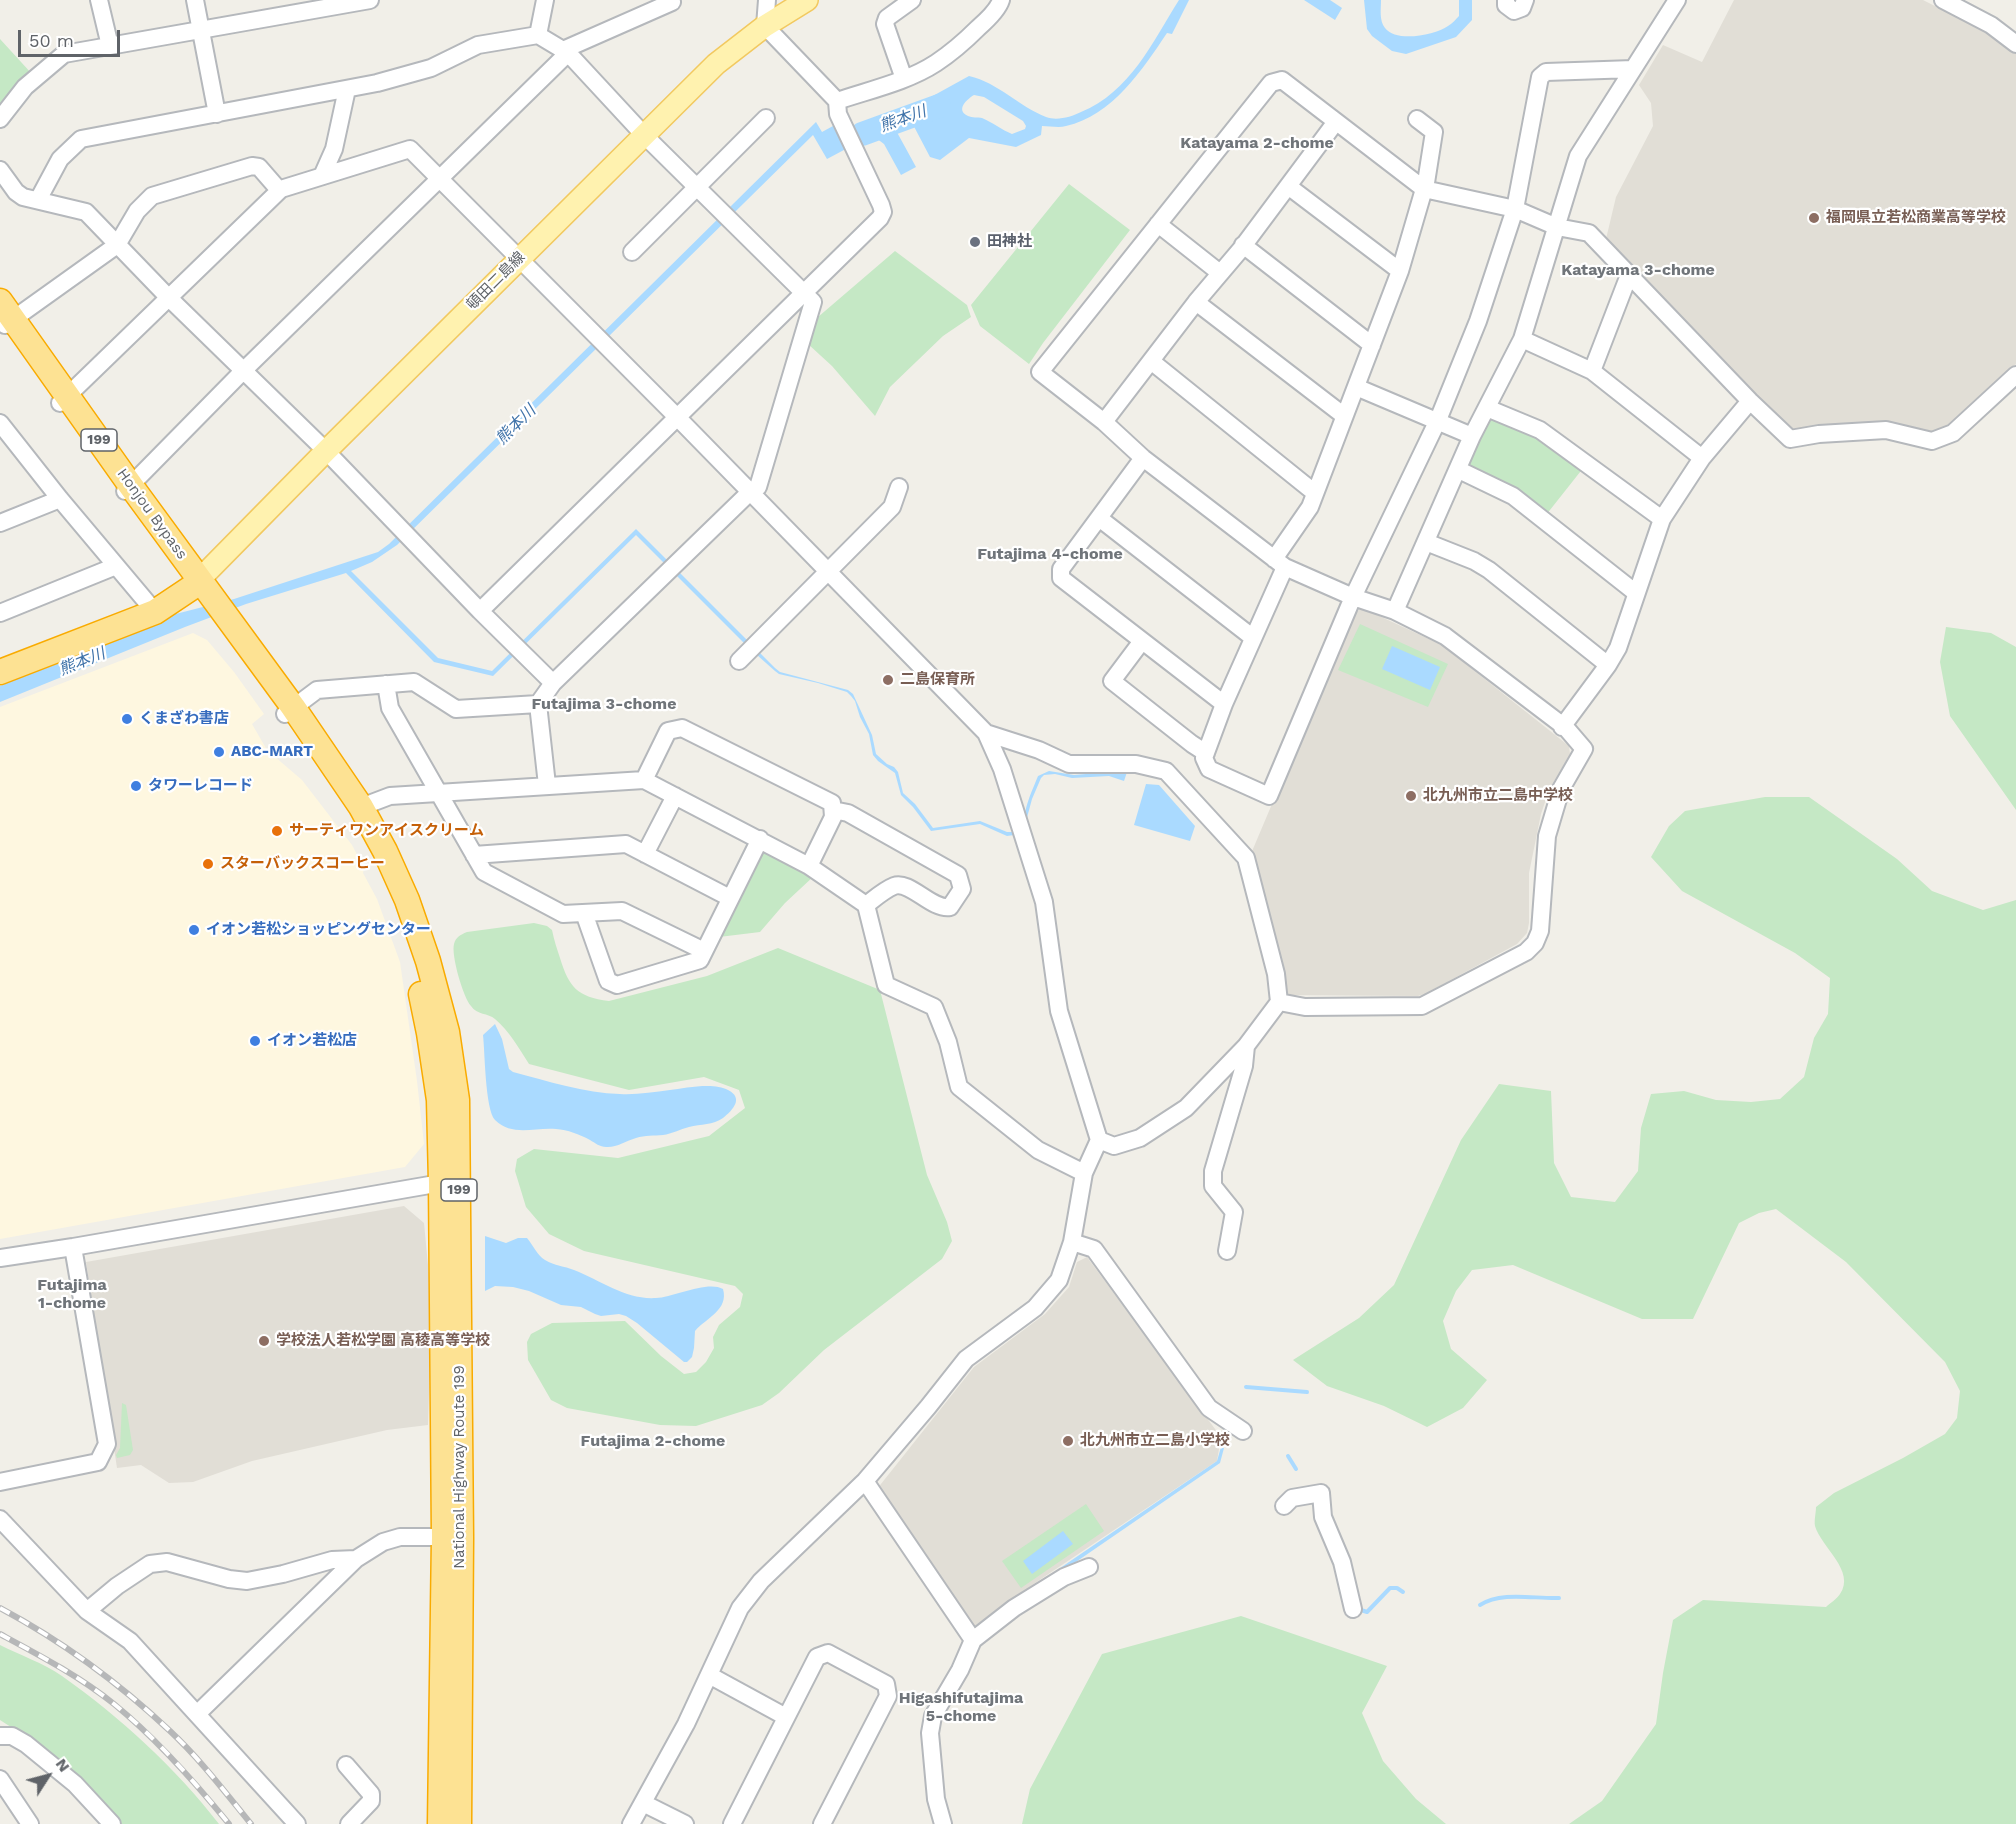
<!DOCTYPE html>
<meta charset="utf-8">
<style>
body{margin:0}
#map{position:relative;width:2016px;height:1824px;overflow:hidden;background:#f1efe8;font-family:"Work Sans",sans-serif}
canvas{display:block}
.north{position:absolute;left:18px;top:1746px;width:60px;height:60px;-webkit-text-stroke:4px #fff;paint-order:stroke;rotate:54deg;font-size:16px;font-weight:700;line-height:24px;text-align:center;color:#5f6368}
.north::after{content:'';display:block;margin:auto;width:21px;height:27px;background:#5f6368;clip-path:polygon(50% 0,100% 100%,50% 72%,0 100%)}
.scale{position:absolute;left:18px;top:30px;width:102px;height:27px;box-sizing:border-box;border:3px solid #5f6368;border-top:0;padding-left:8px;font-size:18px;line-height:21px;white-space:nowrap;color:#5f6368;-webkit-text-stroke:4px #fff;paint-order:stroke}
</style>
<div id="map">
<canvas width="2016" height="1824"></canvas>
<div class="north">N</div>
<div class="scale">50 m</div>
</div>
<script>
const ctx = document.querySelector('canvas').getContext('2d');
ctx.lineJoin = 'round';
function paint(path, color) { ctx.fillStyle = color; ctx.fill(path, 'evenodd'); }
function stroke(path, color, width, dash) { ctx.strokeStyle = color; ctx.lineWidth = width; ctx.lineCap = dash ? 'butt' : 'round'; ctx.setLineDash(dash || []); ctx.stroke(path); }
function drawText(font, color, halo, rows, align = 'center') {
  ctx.font = font + ' "Work Sans","Noto Sans JP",sans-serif'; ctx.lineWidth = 4.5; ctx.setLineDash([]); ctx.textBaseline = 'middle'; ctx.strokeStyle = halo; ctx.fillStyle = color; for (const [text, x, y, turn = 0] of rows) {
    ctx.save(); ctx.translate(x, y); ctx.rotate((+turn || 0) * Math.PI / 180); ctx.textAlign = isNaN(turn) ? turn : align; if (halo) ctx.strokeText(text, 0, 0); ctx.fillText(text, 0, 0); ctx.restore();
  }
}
paint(new Path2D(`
 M193,633L207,640L234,672L264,714L252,724L267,750L302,780L352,845L364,868L363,873L377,899L400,962L417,1081L424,1144L405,1167L0,1239V707Z`), '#fef7e0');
paint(new Path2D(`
 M1734,0H1923L2000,39L2016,52V364L1941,433L1792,431L1784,426L1606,239L1616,197L1653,126L1651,103L1639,85L1663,45L1702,62Z
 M1362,608L1442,645L1569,746L1570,754L1549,790L1541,814L1529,873V923L1527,933L1517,944L1425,994L1418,996L1286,995L1250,856L1352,615Z
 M404,1206L424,1223L429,1276L432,1301L428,1425L387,1430L252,1461L193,1482L169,1483L141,1465L117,1468L86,1262Z
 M1087,1257L1221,1437L1217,1461L1038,1581L972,1628L877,1489L974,1367L1045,1314L1069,1287L1077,1262Z`), '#e1ded6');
paint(new Path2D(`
 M0,39L32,74L2,106L0,103Z
 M1069,184L1130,230L1043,343L1029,364L980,326L971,305Z
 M895,251L967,305L971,317L943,336L890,387L875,416L832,366L808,344L818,317Z
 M1499,416L1541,436L1584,467L1546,515L1472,471L1469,465L1489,420Z
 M1360,624L1448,664L1428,707L1338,670Z
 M1946,627L1991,633L2016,647V810L1950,716L1940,662Z
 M1765,797H1809L1897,859L1932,891L1983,910L2016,900V1824H1569L1602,1801L1656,1724L1663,1673L1673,1620L1703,1600L1826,1607C1830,1603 1837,1599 1840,1594C1856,1571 1821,1547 1815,1526C1814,1520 1816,1513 1816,1507L1834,1493L1903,1458L1945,1434L1957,1418L1960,1391L1945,1362L1846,1262L1776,1209L1759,1213L1739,1223L1693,1319H1642L1513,1265L1472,1270L1456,1291L1443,1321L1451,1349L1487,1380L1463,1408L1427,1427L1384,1406L1327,1386L1293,1360L1359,1318L1394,1285L1461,1140L1499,1084L1551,1091L1554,1163L1571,1197L1615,1202L1638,1171L1641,1128L1651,1094L1684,1091L1716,1100L1751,1102L1780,1099L1804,1077L1814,1038L1828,1014L1830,978L1795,953L1682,891L1651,857L1669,826L1685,811Z
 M768,852L814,876L785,903L760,932L719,937L761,854Z
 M534,923L547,926L552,930C554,940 557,949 560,958C569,987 577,997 609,1001L707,976L778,948L880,990L927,1175L947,1222L952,1241L942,1259L824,1350L779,1393L762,1405L696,1426L660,1425L567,1408L551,1400L528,1360L527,1342L531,1334L552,1323L625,1321L661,1356L684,1374L696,1372L706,1362L714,1348L713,1337L719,1325L740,1307L743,1294L735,1286L584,1251L549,1234L526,1207L515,1171L517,1159L534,1149L618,1158L709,1136L745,1108L739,1090L704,1077L629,1090L529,1064C519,1048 509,1031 495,1019C488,1013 477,1015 471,1006C463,997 451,955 454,944C456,937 460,935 467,932Z
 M122,1403L126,1405L133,1450L130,1455L117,1458L116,1455L120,1448Z
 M1086,1504L1104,1531L1021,1588L1002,1561Z
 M1241,1616L1387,1666L1362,1713L1383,1761L1416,1799L1446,1824H1022L1030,1789L1102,1654Z
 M0,1645C20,1655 43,1663 62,1676C121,1718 175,1767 219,1824H122L77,1779L39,1745L0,1720Z`), '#c5e8c5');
paint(new Path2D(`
 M1179,0H1189L1172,34L1167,33C1143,69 1112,116 1066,126C1059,128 1050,126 1042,126L1041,135L1016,147L969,138L940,160L930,157L909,117L911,108L969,76C999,83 1018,106 1046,117C1057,121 1071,117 1081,112C1130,92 1152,43 1179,0ZM974,95L984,97L1023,121L1026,126L1025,129L1012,134C1002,130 992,122 982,118C978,117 972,118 968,116C955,110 967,99 974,95Z
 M1304,0H1330L1342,8L1335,20Z
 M1364,0H1381C1381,10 1379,20 1385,28C1396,43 1435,35 1448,26C1452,24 1456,19 1459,16V0H1472V20L1456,37L1406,54L1392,51L1372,36L1367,29Z
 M887,114L916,167L901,175L884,144L872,135L827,159L813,135L397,545L372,562L351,571L438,658L492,671L636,529L775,668L780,672L848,690L853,694L872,735L876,754L887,764L894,767L898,772L903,793L915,804L933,828L980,821L1007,832H1014V835L1007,836L980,824L931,831L913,807L901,795L895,773L878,761L873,755L869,734L860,717L855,701L851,696L847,692L818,683L779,674L775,671L748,647L636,535L493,676L434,662L346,573L246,604L185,627L0,702V686L160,618L234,599L378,552L389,544L816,122L822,132L833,126L836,132L841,129L844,136Z
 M1392,646L1440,667L1430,690L1382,669Z
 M1049,771L1074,775L1121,771L1127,772L1124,781L1109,776L1072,778L1055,774L1044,775L1041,778L1032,799L1025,825C1022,811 1033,789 1038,776Z
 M1146,784L1159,785L1195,826L1190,841L1134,825Z
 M495,1024L502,1039L509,1069L513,1072C547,1081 585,1093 620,1094C636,1095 653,1092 670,1090C685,1088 714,1082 728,1090C744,1098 733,1110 723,1118C713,1125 701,1124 689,1127C680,1129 672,1134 663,1135C654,1136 645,1135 636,1138C626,1141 616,1148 606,1147C600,1147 595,1143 590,1140C579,1134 568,1130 556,1129C535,1127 512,1137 495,1120C485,1109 485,1052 483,1035Z
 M485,1236L506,1243L518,1238H527C533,1245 537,1255 545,1260C555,1266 564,1266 574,1270C602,1281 626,1300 656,1298C674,1297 708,1280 723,1289C729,1310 706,1318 695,1331L694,1348L692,1357L687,1362H684L637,1323L626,1316L619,1314L601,1316L595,1314L581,1307L561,1305L529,1291L513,1287L495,1286L485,1291Z
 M1221,1447L1224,1448L1220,1463L987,1623L984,1620L1217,1461Z
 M1063,1531L1073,1544L1032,1574L1023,1561Z`), '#aadaff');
stroke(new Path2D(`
 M1246,1387L1307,1392
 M1288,1456L1296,1469
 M1480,1605C1502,1591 1534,1599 1559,1598
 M1358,1609L1367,1612L1390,1588H1397L1403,1592`), '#aadaff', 4);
stroke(new Path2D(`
 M862,134L939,106`), '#aadaff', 24);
const minor = new Path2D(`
 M99,0L110,46
 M195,0L217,114
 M1506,0V5L1514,11L1522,8L1525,0
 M1943,0L1991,25L2016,44
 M538,35L545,0
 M563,50L672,2
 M904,79L885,24L887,18L912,0
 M837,101C869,90 907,82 936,63C951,53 965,41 978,28C986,21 998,10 1001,0
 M0,119L25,87L64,54L370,0
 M1417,119L1434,132L1425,189
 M0,170L16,192L23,197L86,212L169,298L326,451L480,611L553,683
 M322,176L334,149L347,89
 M1288,186L1400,271
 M38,200L60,159L81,139L377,83L431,68L478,45L538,35L568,53L644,135L813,302L758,487L750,492L553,683L538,704L456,709L414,682L317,690L285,714
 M1158,224L1220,273
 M1243,245L1372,345
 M632,252L766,118
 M1196,302L1343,415
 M5,325L117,245L137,211L152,196L252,166L259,167L279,190
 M1522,339L1592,371L1702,458
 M1151,361L1315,493
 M1592,371L1629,275
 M1356,387L1472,436
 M60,403L281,189L410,149L677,417L986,733L1002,769L1044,902L1059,1011L1099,1140L1084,1173L1072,1242L1059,1280L1035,1308L966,1359L928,1407L865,1481L761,1581L740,1608L686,1724L631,1824
 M1487,408L1540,430L1662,519
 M1104,422L1196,302L1241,249L1335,123
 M0,423L60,499L155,612
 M1143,458L1061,569V578L1224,704
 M1459,470L1513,496L1636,593
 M125,491L244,370L568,53
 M1099,518L1252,637
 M0,523L60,499
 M1426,542L1474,561L1489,570L1608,665
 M1274,559L1310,507L1400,271L1424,189
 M1285,567L1224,704L1204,758L1209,769L1269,796L1353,597L1438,420L1478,321L1515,209L1540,77L1546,72L1633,69
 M480,611L880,218L883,212L881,205L838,114L837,101L765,26L767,0
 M1395,611L1472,436L1522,339L1578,156L1677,0
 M0,613L116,566
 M1142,641L1112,681L1192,744L1206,753
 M739,661L892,507L899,487
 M386,684L390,708L484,872L563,914L622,911L704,951
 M538,704L547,785
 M1562,727L1608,665L1618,648L1662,519L1702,458L1750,401
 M986,733L1039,750L1069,764H1136L1166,771L1246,858L1276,974L1279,1002L1246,1046L1186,1108L1140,1138L1114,1146L1099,1140
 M644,780L668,731L682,728L832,803L833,817L809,866
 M361,807L390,796L644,780L809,866L866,905L886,985L934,1007L948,1042L959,1087L1038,1150L1084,1173
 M833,810L848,813L958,875L962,889L950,907C931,910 910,880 894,886C884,890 874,899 866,905
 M645,854L675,796
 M474,855L626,844L730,898
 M584,913L608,981L617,985L700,960L760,839
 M1279,1002L1305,1007L1422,1006L1526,952L1535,943L1540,931L1547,836L1561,789L1584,749L1566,728L1445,636L1395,611L1353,597L1285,567L1143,458L1104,422L1040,372L1271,83L1282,80L1424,189L1515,209L1557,227L1589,233L1750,401L1790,439L1819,434L1886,430L1932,441L1953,433L2016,375
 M1072,1242L1094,1249L1209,1408L1243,1431
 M1227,1251L1234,1212L1213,1186V1171L1244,1066L1246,1046
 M0,1258L73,1247L441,1183L452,1184
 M865,1481L973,1640
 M0,1482L98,1462L107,1444L73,1247
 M1284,1506L1292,1498L1321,1493L1323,1517L1342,1562L1353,1609
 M0,1519L87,1611L130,1641L297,1824
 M87,1611L117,1586L150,1564L167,1562L229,1579L247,1581L283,1574L332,1560L356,1559
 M709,1675L786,1717
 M197,1714L356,1559L383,1542L400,1537H444
 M0,1736H12L26,1744L75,1784L112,1824
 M346,1765L371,1794V1801L349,1824
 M0,1779L30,1824
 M643,1803L685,1824
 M732,1824L817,1657L828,1653L886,1684L888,1696L822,1824
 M943,1824L936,1799L930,1733L933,1716L960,1670L973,1640L1014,1608L1064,1577L1089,1567`);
const major = new Path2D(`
 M199,580L326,451L716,64L765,26L807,0`);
const highway = new Path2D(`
 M0,301L131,486L293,707L361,807L385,851L407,900L428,961L447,1032L457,1100L461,1538L459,1824
 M0,672L155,612L191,588L199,580
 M421,994L429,1033L439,1100L441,1183L444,1537L440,1824`);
stroke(minor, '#b5b8bc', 20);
stroke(major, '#f2c960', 24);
stroke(highway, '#f9ab00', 27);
stroke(minor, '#fff', 16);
stroke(major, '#fff2af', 21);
stroke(highway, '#fde293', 24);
const rail = new Path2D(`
 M0,1608C62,1641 119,1683 170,1731C200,1759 225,1792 251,1824
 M0,1634C39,1655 79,1676 114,1704C157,1739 194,1781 229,1824`);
stroke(rail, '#b6b7b8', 6);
stroke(rail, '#fff', 4, [11]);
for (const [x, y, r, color] of [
 [1814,218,6,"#8d6e63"],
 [975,242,6,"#6b7280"],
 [888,680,6,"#8d6e63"],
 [127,719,6,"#3f7fe0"],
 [219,752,6,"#3f7fe0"],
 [136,786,6,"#3f7fe0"],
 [1411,796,6,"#8d6e63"],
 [277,831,6,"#e8710a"],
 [208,864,6,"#e8710a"],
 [194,930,6,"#3f7fe0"],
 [255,1041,6,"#3f7fe0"],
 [264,1341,6,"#8d6e63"],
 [1068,1441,6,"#8d6e63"]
]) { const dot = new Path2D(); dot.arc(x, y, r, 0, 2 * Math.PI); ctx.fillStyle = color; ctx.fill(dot); stroke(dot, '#fff', 2); }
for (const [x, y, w] of [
 [99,440,36],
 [459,1190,36]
]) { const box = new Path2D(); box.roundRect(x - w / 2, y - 11, w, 22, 4.5); ctx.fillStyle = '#fff'; ctx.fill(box); stroke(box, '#5f6368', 1.5); }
drawText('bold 14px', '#5f6368', null, [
 ["199",99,440],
 ["199",459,1190]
]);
drawText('bold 15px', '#785e54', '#fff', [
 ["福岡県立若松商業高等学校",1826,218],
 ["二島保育所",900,680],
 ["北九州市立二島中学校",1423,796],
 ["学校法人若松学園 高稜高等学校",276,1341],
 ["北九州市立二島小学校",1080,1441]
], 'left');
drawText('bold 15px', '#5b616d', '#fff', [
 ["田神社",987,242]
], 'left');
drawText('15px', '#5f6368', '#fff', [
 ["頓田二島線",496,281,-45],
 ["Honjou Bypass",152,514,54],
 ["National Highway Route 199",460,1467,-90]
]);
drawText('bold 15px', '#366cbe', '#fff', [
 ["くまざわ書店",139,719],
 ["ABC-MART",231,752],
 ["タワーレコード",148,786],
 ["イオン若松ショッピングセンター",206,930],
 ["イオン若松店",267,1041]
], 'left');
drawText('bold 15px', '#c56008', '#fff', [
 ["サーティワンアイスクリーム",289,831],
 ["スターバックスコーヒー",220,864]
], 'left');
drawText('italic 16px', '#4174aa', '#fff', [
 ["熊本川",903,119,-20],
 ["熊本川",516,425,-45],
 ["熊本川",82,662,-22]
]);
drawText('bold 16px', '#70757a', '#fff', [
 ["Katayama 2-chome",1257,143],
 ["Katayama 3-chome",1638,270],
 ["Futajima 4-chome",1050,554],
 ["Futajima 3-chome",604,704],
 ["Futajima",72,1285],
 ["1-chome",72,1303],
 ["Futajima 2-chome",653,1441],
 ["Higashifutajima",961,1698],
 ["5-chome",961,1716]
]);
</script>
